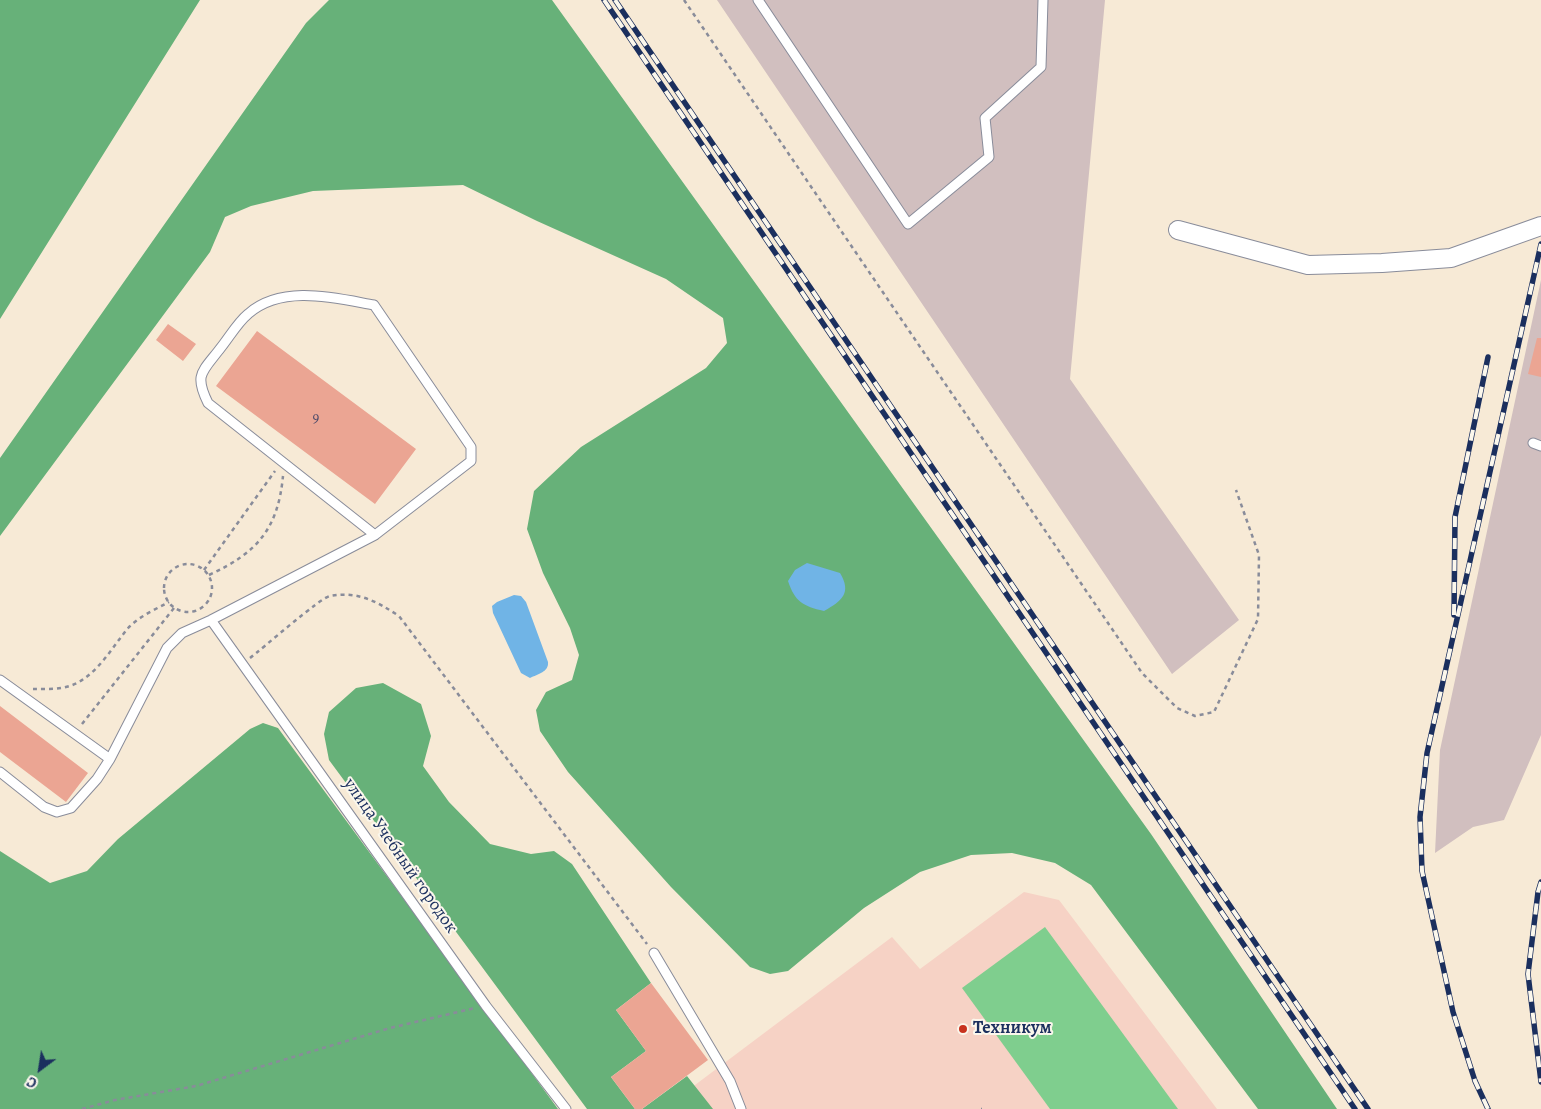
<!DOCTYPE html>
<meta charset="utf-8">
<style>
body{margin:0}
#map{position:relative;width:1541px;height:1109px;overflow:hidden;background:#f7ead6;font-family:Alegreya,serif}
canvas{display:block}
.north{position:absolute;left:15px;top:1044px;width:50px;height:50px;-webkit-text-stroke:4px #fbf7ec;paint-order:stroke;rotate:211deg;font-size:14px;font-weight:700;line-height:20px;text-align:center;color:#1b2f5e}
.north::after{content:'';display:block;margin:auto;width:18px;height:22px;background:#1b2f5e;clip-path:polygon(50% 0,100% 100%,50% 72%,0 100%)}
</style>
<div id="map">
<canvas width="1541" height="1109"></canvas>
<div class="north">С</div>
</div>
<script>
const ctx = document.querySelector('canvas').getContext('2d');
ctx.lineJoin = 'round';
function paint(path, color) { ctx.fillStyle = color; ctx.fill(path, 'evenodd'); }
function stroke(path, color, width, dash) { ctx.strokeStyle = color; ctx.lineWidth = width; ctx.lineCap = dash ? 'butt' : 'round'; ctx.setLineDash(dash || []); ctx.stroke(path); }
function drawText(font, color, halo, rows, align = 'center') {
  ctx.font = font + ' Alegreya,serif'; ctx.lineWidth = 4; ctx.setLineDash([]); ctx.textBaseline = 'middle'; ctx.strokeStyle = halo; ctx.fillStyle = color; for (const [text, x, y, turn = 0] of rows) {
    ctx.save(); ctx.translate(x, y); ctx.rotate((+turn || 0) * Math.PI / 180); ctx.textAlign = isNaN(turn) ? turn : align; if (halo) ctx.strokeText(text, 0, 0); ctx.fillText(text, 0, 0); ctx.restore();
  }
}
paint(new Path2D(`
 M1024,892L1059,900L1217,1109H705L691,1088L892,937L920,969Z`), '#f6d2c5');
paint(new Path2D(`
 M717,0H1105L1070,379L1239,620L1172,674Z
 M1541,280V735L1504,820L1473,827L1435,853L1440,750Z`), '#d1bfbf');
paint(new Path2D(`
 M1045,927L1178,1109H1050L962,988Z`), '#7fce8e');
paint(new Path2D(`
 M0,0H200L0,319Z
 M329,0H552L1151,834L1337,1109H1258L1091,885L1055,863L1012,853L971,855L920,872L864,908L788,971L770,974L750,967L671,887L568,772L540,731L536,710L546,692L572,680L579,655L570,628L543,573L527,529L534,491L581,447L706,368L727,343L723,318L666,279L537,221L463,185L313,191L251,206L225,217L210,252L0,536V458L306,23Z
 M383,683L421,704L431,736L423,766L449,802L490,844L531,854L554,851L572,864L651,983L616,1010L646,1051L611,1077L635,1109H587L329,760L324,734L329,712L356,688Z
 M263,723L278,728L558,1109H0V851L50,883L87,871L118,839L250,729Z
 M687,1076L713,1109H642Z`), '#67b179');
paint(new Path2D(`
 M807,563L840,573C852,593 842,601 824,611C803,606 795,602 788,581L795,570Z
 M514,595L521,596L526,602L548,662C549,672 538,674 530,678L521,673L493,613L492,606L497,602Z`), '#70b4e6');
paint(new Path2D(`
 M168,324L196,344L183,361L156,340Z
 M257,331L416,449L375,504L216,386Z
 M1537,338H1541V377L1528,374Z
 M0,706L88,773L66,802L0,752Z
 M651,983L708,1060L642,1109H635L611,1077L646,1051L616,1010Z`), '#eba593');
const lane = new Path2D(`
 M758,0L908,224L989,157L985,118L1041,67L1043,0
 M1533,443L1541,446
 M211,620L486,1006L566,1109
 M0,680L110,759
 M0,772L44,807L57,812L71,808L97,779L110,759L167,648L182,633L211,620L375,535L471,461V447L374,305C335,298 282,284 248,314C237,323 229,338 219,350C202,372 194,375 208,403L375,535
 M654,953L730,1081L741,1109`);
const street = new Path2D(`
 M1178,230L1308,265L1382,263L1451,258L1541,226`);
stroke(lane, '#898c9a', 11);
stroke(street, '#898c9a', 20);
stroke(new Path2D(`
 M684,0L1142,673L1177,708L1195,716L1214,712L1258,619L1259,555L1236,490
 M164 588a24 24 0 1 1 48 0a24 24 0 1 1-48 0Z
 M204,570L275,471
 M209,575C257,553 278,529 283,476
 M250,658C262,649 321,597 330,596C358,591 376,601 399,616L647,944
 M33,689C48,689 65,690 79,682C101,669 113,646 129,627C140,616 156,609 169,602
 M82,724L174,608
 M82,1109L115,1100L196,1086L390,1028L475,1008
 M981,1109H982`), '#898c9a', 2.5, [4, 4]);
stroke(lane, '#fff', 9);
stroke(street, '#fff', 18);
const rail = new Path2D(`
 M604,0L1355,1109
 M615,0L1368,1109
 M1454,615L1455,517L1488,357
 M1541,882L1538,892L1528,974L1541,1082
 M1488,1109L1475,1081L1453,1012L1422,871L1420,817L1427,753L1541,244`);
stroke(rail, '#1b2f5e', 5.5);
stroke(rail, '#fbf7ec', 4, [11]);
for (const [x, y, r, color] of [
 [963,1029,5,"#c8321e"]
]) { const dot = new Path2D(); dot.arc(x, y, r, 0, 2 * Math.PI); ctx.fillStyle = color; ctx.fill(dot); stroke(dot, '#fbf7ec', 2); }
drawText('15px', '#4f4c6b', null, [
 ["9",316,418]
]);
drawText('18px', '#1b2f5e', '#fbf7ec', [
 ["улица Учебный городок",400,856,55]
]);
drawText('bold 18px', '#1b2f5e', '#fbf7ec', [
 ["Техникум",973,1029]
], 'left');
</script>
